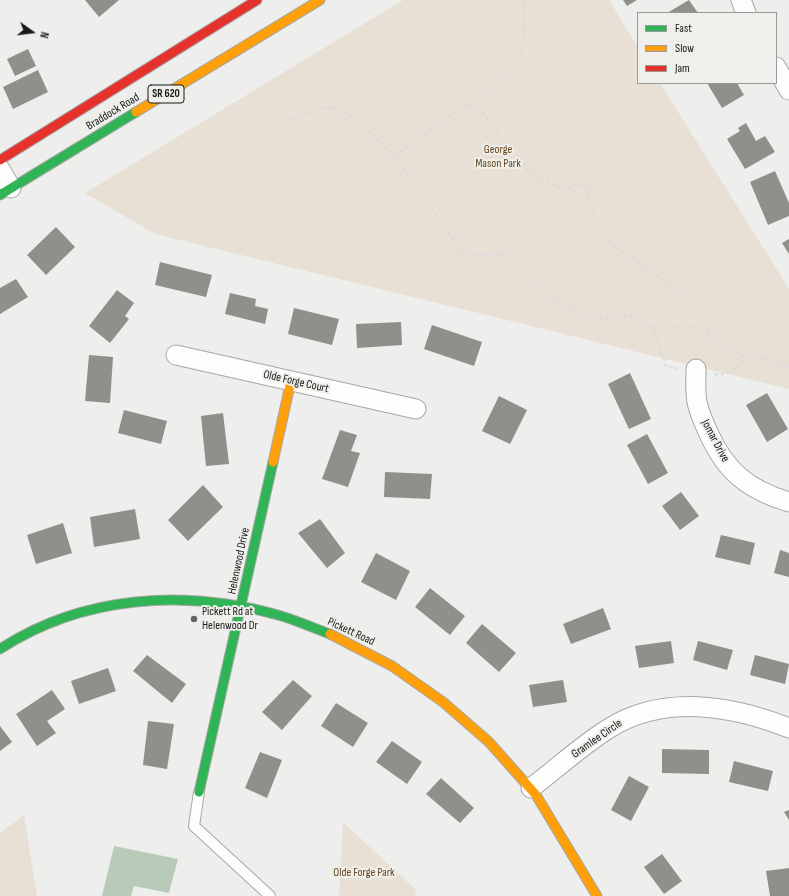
<!DOCTYPE html>
<style>
body{margin:0}
#map{position:relative;width:789px;height:896px;overflow:hidden;background:#eeefed;font-family:"Sofia Sans Condensed",sans-serif}
canvas{display:block}
.legend{position:absolute;left:637px;top:12px;width:140px;height:72px;box-sizing:border-box;background:#eff0ec;border:1px solid #999a97;margin:0;padding:5px 7px;list-style:none;font-size:12px;color:#181817}
.legend li{display:flex;align-items:center;gap:8px;height:20px}
.legend b{width:20px;border:1px solid #999a97}
.north{position:absolute;left:12px;top:12px;width:40px;height:40px;-webkit-text-stroke:3px #eff0ec;paint-order:stroke;rotate:104deg;font-size:11px;font-weight:700;line-height:16px;text-align:center;color:#181817}
.north::after{content:'';display:block;margin:auto;width:14px;height:18px;background:#181817;clip-path:polygon(50% 0,100% 100%,50% 72%,0 100%)}
</style>
<div id="map">
<canvas width="789" height="896"></canvas>
<ul class="legend">
<li><b style="height:5px;background:#30b455"></b>Fast</li>
<li><b style="height:5px;background:#ff9f0a"></b>Slow</li>
<li><b style="height:5px;background:#e5322d"></b>Jam</li>
</ul>
<div class="north">N</div>
</div>
<script>
const ctx = document.querySelector('canvas').getContext('2d');
ctx.lineJoin = 'round';
function paint(path, color) { ctx.fillStyle = color; ctx.fill(path, 'evenodd'); }
function stroke(path, color, width, dash) { ctx.strokeStyle = color; ctx.lineWidth = width; ctx.lineCap = dash ? 'butt' : 'round'; ctx.setLineDash(dash || []); ctx.stroke(path); }
function drawText(font, color, halo, rows, align = 'center') {
  ctx.font = font + ' "Sofia Sans Condensed",sans-serif'; ctx.lineWidth = 4; ctx.setLineDash([]); ctx.textBaseline = 'middle'; ctx.strokeStyle = halo; ctx.fillStyle = color; for (const [text, x, y, turn = 0] of rows) {
    ctx.save(); ctx.translate(x, y); ctx.rotate((+turn || 0) * Math.PI / 180); ctx.textAlign = isNaN(turn) ? turn : align; if (halo) ctx.strokeText(text, 0, 0); ctx.fillText(text, 0, 0); ctx.restore();
  }
}
paint(new Path2D(`
 M403,0H609L638,47V83H660L789,289V389L155,234L85,193Z
 M24,815L37,896H0V833Z
 M343,822L416,890L415,896H339Z`), '#e8e0d5');
paint(new Path2D(`
 M114,846L178,859L169,893L134,886L131,896H102Z`), '#b8cbbb');
paint(new Path2D(`
 M85,0H119L99,17Z
 M623,0H637L627,6Z
 M689,0L698,13H667Z
 M28,49L36,66L15,76L7,59Z
 M38,70L48,92L13,109L3,87Z
 M707,83H737L744,95L722,108Z
 M746,123L756,141L765,136L775,152L745,169L727,139L740,131L738,128Z
 M775,171L789,203V216L768,225L750,182Z
 M56,227L75,247L46,275L27,255Z
 M789,239V254L782,243Z
 M160,262L212,275L206,297L155,285Z
 M16,279L28,297L0,314V288Z
 M117,290L134,303L125,316L129,319L110,343L89,326Z
 M230,293L256,299L255,306L268,309L265,324L225,314Z
 M294,308L339,319L332,345L288,334Z
 M401,322L402,345L357,348L356,324Z
 M432,325L482,342L474,366L424,349Z
 M89,355L113,357L110,403L85,401Z
 M630,373L651,419L629,429L608,384Z
 M767,393L788,429L767,442L746,405Z
 M499,396L527,410L510,444L482,431Z
 M124,410L167,421L161,444L118,433Z
 M223,413L229,464L206,466L201,416Z
 M340,430L357,435L351,451L360,453L348,487L322,479Z
 M647,434L668,473L648,484L627,445Z
 M385,472L432,474L430,499L384,497Z
 M203,485L223,507L188,541L168,520Z
 M681,492L699,516L680,530L662,506Z
 M135,509L140,539L94,547L90,517Z
 M320,519L345,553L327,568L298,533Z
 M63,523L72,553L36,564L27,535Z
 M721,535L755,543L750,565L715,557Z
 M780,550L789,553V577L774,573Z
 M376,553L410,571L396,600L361,582Z
 M430,588L465,616L450,635L415,607Z
 M603,608L611,629L571,644L563,624Z
 M482,624L516,653L499,672L466,643Z
 M671,641L674,663L639,668L635,646Z
 M698,641L733,650L727,670L693,660Z
 M147,655L186,684L172,703L133,671Z
 M755,655L789,664L785,684L750,675Z
 M108,668L116,691L79,704L71,681Z
 M293,680L312,696L282,730L262,712Z
 M563,680L567,702L533,707L529,685Z
 M52,690L65,709L47,721L56,733L37,746L16,714Z
 M336,703L368,723L353,747L321,726Z
 M148,721L174,724L167,769L143,765Z
 M0,726L12,742L0,751Z
 M392,741L422,762L407,784L376,762Z
 M662,749L709,750V774L662,773Z
 M260,752L282,760L267,798L245,788Z
 M734,761L773,771L768,791L729,782Z
 M629,776L649,787L631,821L611,810Z
 M441,778L474,808L460,823L426,794Z
 M789,810V820L784,812Z
 M662,854L682,881L664,894L644,867Z
 M789,868V896H770L766,871Z`), '#8e908b');
const lane = new Path2D(`
 M199,792L194,826L270,896`);
const street = new Path2D(`
 M741,0L746,13
 M776,67L789,90
 M0,169L11,188
 M176,355L416,409
 M696,369C696,380 695,392 697,402C699,413 704,423 709,434C726,472 749,490 789,502
 M531,788C556,769 581,746 608,729C663,694 731,705 789,728`);
const fast = new Path2D(`
 M0,195L136,112
 M0,649C83,595 185,589 278,615C296,620 313,628 330,634
 M199,792L273,462`);
const slow = new Path2D(`
 M136,112L320,0
 M273,462L291,381
 M330,634L392,666L443,702L489,742L536,795L597,896`);
const jam = new Path2D(`
 M0,160L257,0`);
stroke(lane, '#a6a7a6', 12);
stroke(street, '#a6a7a6', 21);
stroke(fast, '#a6a7a6', 11);
stroke(slow, '#a6a7a6', 11);
stroke(jam, '#a6a7a6', 11);
stroke(new Path2D(`
 M476,103L515,160L538,179L567,190L575,185H586L594,218L611,244L654,273L688,299L712,338
 M281,121L301,116L318,108H333L354,118L393,154L406,148L463,107L476,103L505,78L519,59L524,38L525,0
 M393,154L465,256L505,253L550,296L592,318L639,316L653,328L666,366L679,369
 M653,328L694,327L744,356L768,359L789,366
 M715,375C732,373 736,371 744,356`), '#dbdbdb', 2.5, [3, 3]);
stroke(lane, '#fcfdfc', 10);
stroke(street, '#fcfdfc', 19);
stroke(fast, '#30b455', 9);
stroke(slow, '#ff9f0a', 9);
stroke(jam, '#e5322d', 9);
for (const [x, y, r, color] of [
 [194,619,4,"#636362"]
]) { const dot = new Path2D(); dot.arc(x, y, r, 0, 2 * Math.PI); ctx.fillStyle = color; ctx.fill(dot); stroke(dot, '#eff0ec', 1.5); }
for (const [x, y, w] of [
 [166,94,36]
]) { const box = new Path2D(); box.roundRect(x - w / 2, y - 9, w, 18, 3); ctx.fillStyle = '#eff0ec'; ctx.fill(box); stroke(box, '#181817', 1); }
drawText('bold 11px', '#181817', null, [
 ["SR 620",166,94]
]);
drawText('12px', '#181817', '#eff0ec', [
 ["Braddock Road",113,112,-31],
 ["Olde Forge Court",296,382,13],
 ["Jomar Drive",715,441,62],
 ["Helenwood Drive",239,561,-78],
 ["Pickett Road",351,632,25],
 ["Gramlee Circle",597,739,-35]
]);
drawText('12px', '#69461d', '#eff0ec', [
 ["George",498,150],
 ["Mason Park",498,164],
 ["Olde Forge Park",364,873]
]);
drawText('12px', '#181817', '#eff0ec', [
 ["Pickett Rd at",202,612],
 ["Helenwood Dr",202,626]
], 'left');
</script>
